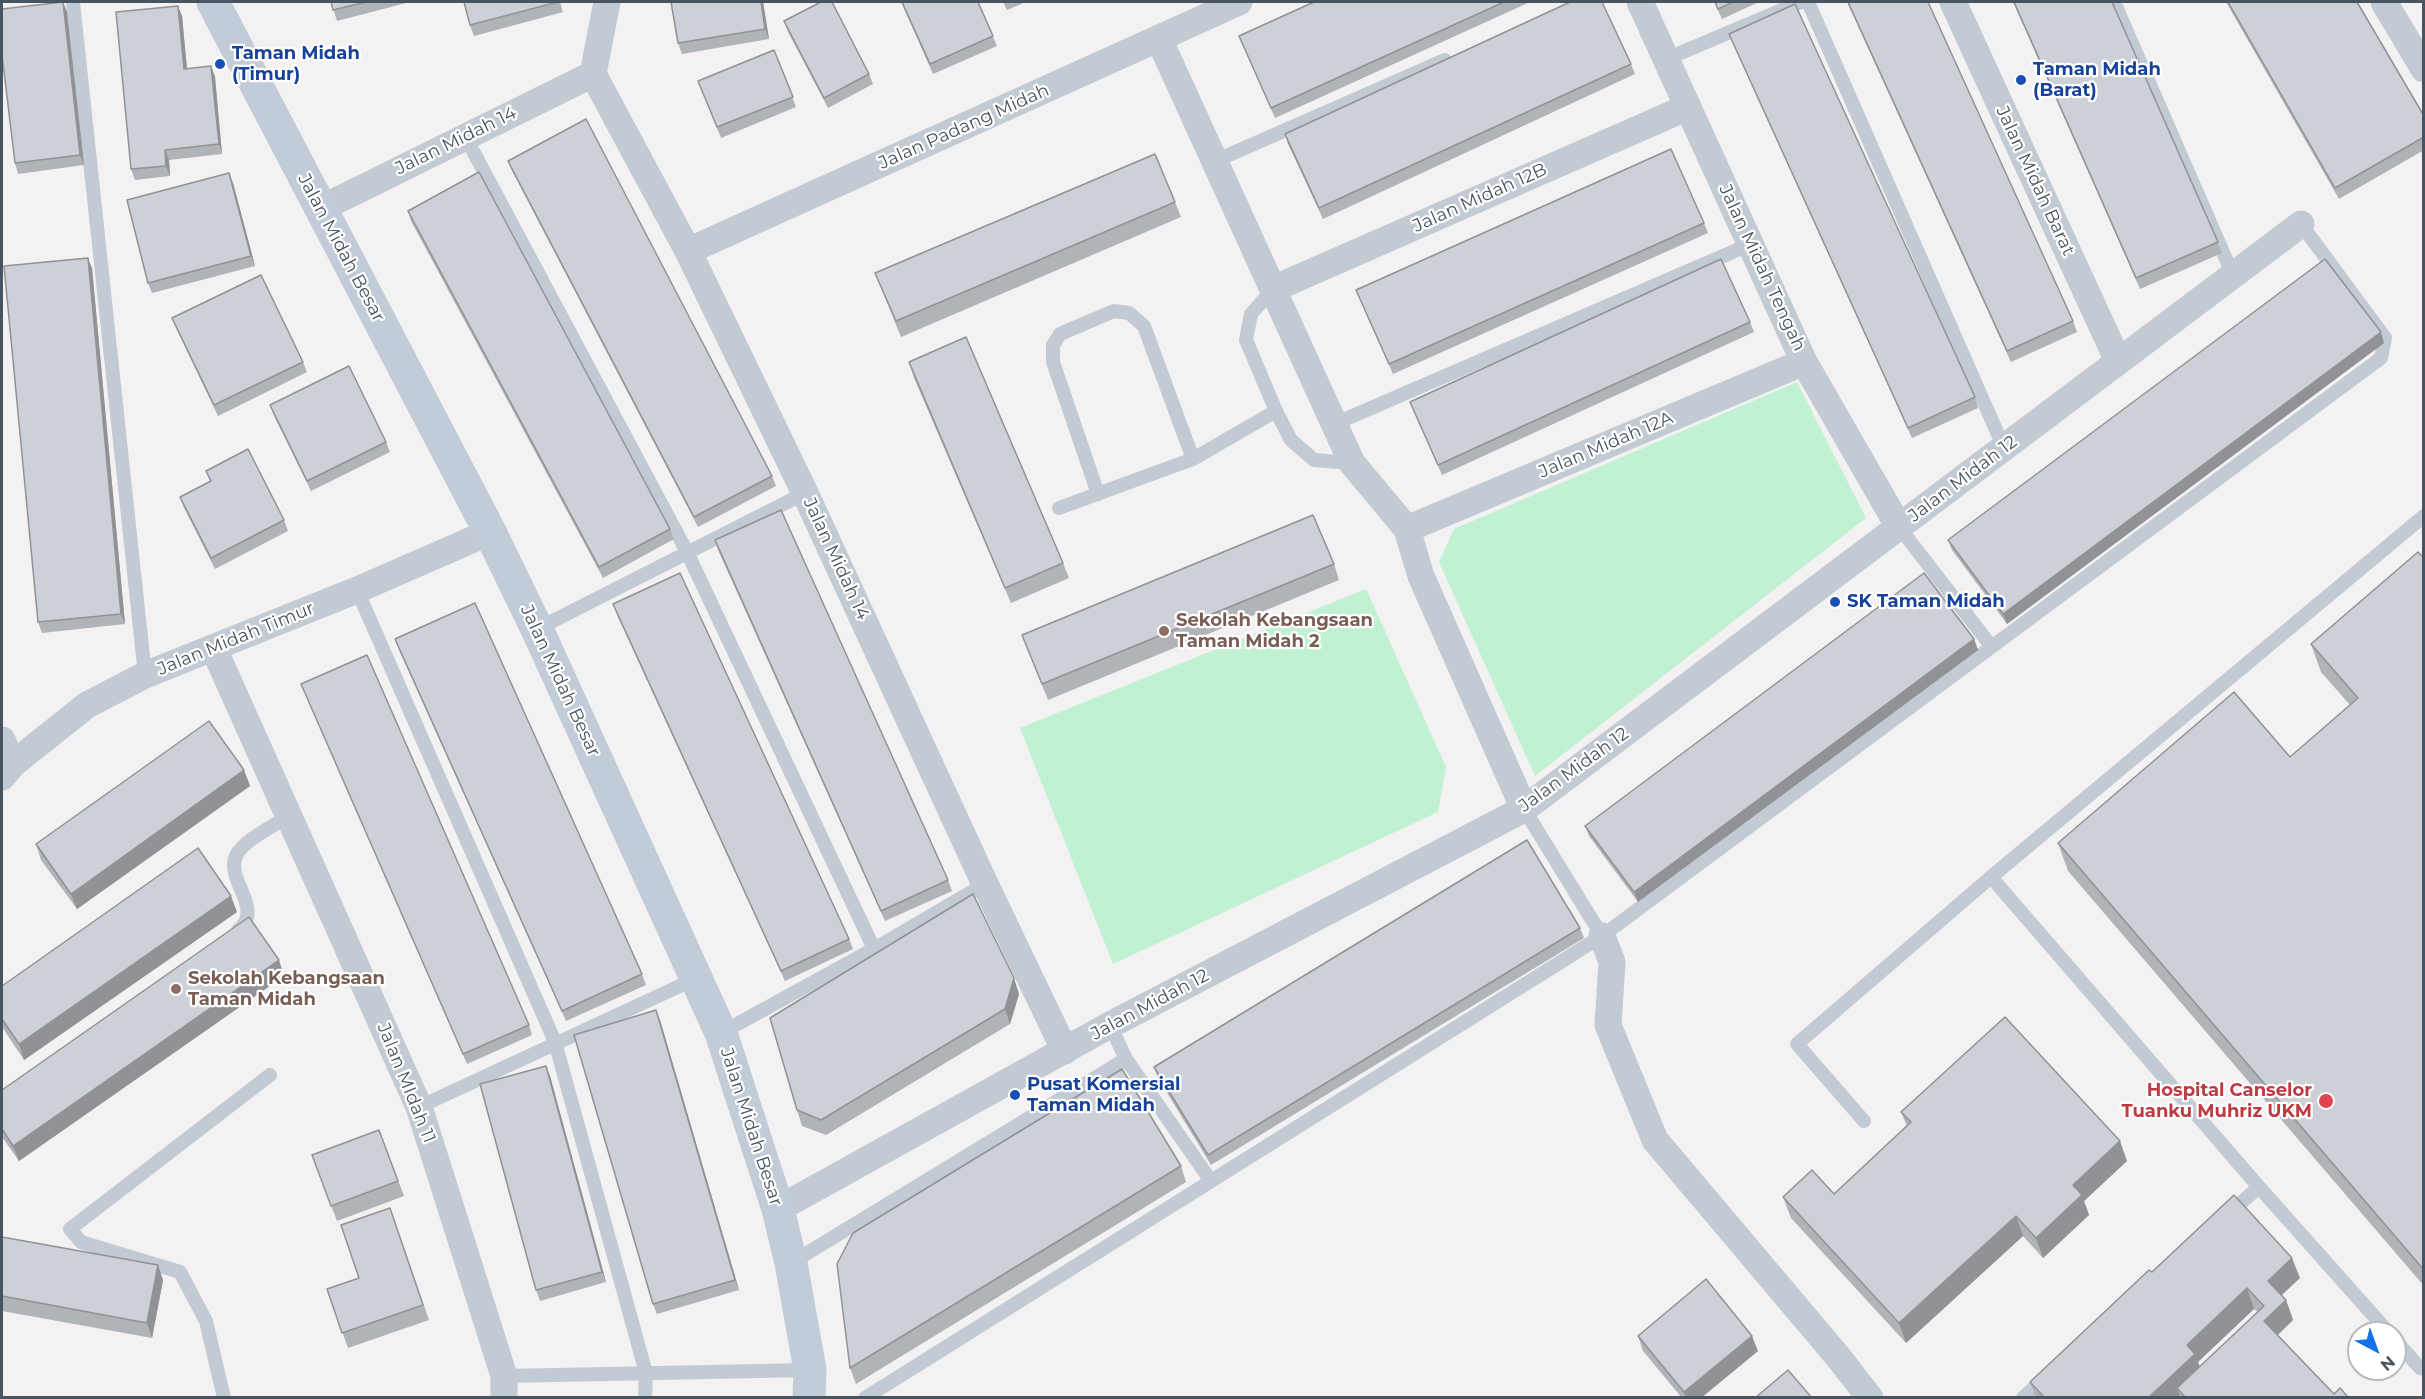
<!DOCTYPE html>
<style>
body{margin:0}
#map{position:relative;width:2425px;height:1399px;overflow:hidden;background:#f3f1f1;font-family:Montserrat,sans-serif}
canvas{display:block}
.frame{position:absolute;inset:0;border:3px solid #48545f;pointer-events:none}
.north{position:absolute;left:2347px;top:1321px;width:60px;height:60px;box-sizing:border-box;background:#fff;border:2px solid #b6bbbf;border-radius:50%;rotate:139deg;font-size:16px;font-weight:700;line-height:24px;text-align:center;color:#48545f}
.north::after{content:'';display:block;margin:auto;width:21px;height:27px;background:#1571e9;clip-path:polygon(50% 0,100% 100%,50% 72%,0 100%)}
</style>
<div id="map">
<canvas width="2425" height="1399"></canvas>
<div class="frame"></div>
<div class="north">N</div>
</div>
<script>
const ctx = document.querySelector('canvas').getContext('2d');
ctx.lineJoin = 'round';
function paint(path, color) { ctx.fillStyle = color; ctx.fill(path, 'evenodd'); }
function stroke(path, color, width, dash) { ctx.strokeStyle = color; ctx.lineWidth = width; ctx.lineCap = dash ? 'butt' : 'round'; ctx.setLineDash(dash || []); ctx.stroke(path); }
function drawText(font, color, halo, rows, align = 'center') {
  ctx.font = font + ' Montserrat,sans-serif'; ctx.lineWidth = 4.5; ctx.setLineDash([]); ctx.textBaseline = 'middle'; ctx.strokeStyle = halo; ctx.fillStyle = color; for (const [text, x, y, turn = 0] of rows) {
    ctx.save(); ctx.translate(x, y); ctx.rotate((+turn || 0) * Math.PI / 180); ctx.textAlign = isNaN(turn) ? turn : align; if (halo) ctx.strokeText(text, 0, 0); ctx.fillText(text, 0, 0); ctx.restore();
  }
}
paint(new Path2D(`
 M1797,382L1866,518L1535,776L1439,562L1454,529Z
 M1366,589L1446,767L1438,812L1113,964L1020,728Z`), '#c0f1d3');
stroke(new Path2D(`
 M73,2L145,675
 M1808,2L2004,448
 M2114,2L2233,275
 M1666,59L1801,2
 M465,136L687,552L874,949
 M1215,161L1445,60
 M1273,289L1251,314L1246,340L1276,411L1291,440L1314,460L1352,463
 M1334,424L1751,244
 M1098,494L1053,362V345L1060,334L1114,311L1129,313L1144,326L1193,459
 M1059,508L1193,459L1276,411
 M1899,527L1991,646
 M357,590L555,1042L646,1373L645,1398
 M537,629L805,493
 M1524,809L1602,936
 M238,930C265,909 225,880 236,856C242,841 275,825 289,816
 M1110,1025L1126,1059L1211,1181
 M721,1033L874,949L985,884
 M419,1107L697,978
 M1864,1121L1797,1044L1991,877
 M2229,1213L2259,1187
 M791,1263L1126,1059
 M2389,1333L2259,1187L1991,877L2424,516
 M2395,1340L2420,1368L2424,1369
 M504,1376L810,1370
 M224,1398L206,1321L180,1272L81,1242L70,1229L270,1075
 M865,1398L1602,936L2381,358L2385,338L2301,224
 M2023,1398L2045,1378`), '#c2cbd3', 14);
stroke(new Path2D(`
 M607,2L593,74L688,251L805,493L985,884L1065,1051
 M1640,2L1804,362L1899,527
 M1953,2L2118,361
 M2384,2L2424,69
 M1159,39L1352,463L1407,529L1421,576L1524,809
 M320,209L593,74
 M688,251L1239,2
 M1273,289L1688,107
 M1407,529L1804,362
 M214,649L419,1107L504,1376V1398
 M2,740L13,764
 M2,777L13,764L87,705L145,675L357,590L490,532
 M1602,936L1612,962L1608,1025L1655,1140L1839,1358L1870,1398
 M778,1209L1110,1025L1524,809L2301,224`), '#c2cbd3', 27);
stroke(new Path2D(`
 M213,2L490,532L537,629L721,1033L778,1209L791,1263L810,1370L809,1398`), '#c2ccd8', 33);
paint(new Path2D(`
 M63,2L67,12L84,165L18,174L15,163Z
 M331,2H410L337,21Z
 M560,2L563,12L474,36L470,25Z
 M763,2L769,39L682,54L678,43Z
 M901,2H978L997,46L933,74Z
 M1003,2H1026L1007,10Z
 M1314,2H1530L1275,118L1239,36Z
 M1714,2H1759L1722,19Z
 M1847,2H1928L2073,321L2077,332L2011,362Z
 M2013,2H2112L2222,253L2140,289Z
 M2226,2H2357L2424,116V150L2339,199Z
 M182,16L187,69L211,66L215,77L222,154L169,160L170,176L135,180L131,169Z
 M784,21L869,74L873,84L828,108L788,32Z
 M1729,34L1975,397L1978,408L1912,438L1733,44Z
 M774,50L796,107L721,138L698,81Z
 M1631,64L1635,74L1323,219L1288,144L1285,134Z
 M508,161L772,476L776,486L698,527L512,171Z
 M233,183L255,266L152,293L148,283Z
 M1175,202L1181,217L901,337L875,273Z
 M408,211L670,529L674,539L603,578L411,221Z
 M1704,223L1708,233L1393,374L1356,290Z
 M92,268L125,624L42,633L38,622Z
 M172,318L303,362L307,372L218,416L176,328Z
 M1750,322L1754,332L1442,475L1410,402Z
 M2384,343L2007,624L1952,550L1948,540Z
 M909,362L1063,563L1069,578L1011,603L914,378Z
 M270,405L386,442L390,452L311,491L274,416Z
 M206,471L284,520L288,531L215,569L184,508L180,497L210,482Z
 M715,540L948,880L952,891L885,921L718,550Z
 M2424,558V1286L2068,871L2058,843L2290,757L2350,705L2321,672L2311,644Z
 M1334,564L1339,580L1048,700L1022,635Z
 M613,604L849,939L853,949L785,981L617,615Z
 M395,639L642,974L646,985L566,1021L399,650Z
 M1974,639L1978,650L1638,902L1589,836L1585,826Z
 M301,684L529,1025L532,1035L467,1064Z
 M244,770L250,786L77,909L41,860L36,844Z
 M237,912L24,1060L2,1027V986Z
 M1580,928L1584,938L1211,1165L1158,1078L1154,1067Z
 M284,976L19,1161L2,1137V1090Z
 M1019,994L1010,1024L826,1135L802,1126L797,1110Z
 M660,1020L739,1290L657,1314L653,1304Z
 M546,1066L550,1076L606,1282L540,1301L536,1290Z
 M1901,1112L2127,1161L2084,1201L2089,1215L2043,1258L2023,1236L1906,1343L1791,1218L1783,1197L1834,1194L1907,1126Z
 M379,1130L404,1196L337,1221L312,1155Z
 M1181,1166L1186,1182L856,1384L850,1368Z
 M390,1208L429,1320L348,1348L327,1289L359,1278Z
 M2,1237L163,1280L152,1338L2,1311Z
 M2152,1272L2300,1278L2282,1295L2286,1300L2293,1320L2278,1335L2334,1394L2349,1398H2180V1395L2177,1398H2036L2030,1382ZM2254,1309L2258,1312L2200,1366L2198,1362Z
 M1638,1336L1758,1351L1701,1398H1682L1643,1351Z`), '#b0b3b8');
paint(new Path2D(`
 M63,2L67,12L84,165L80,155Z
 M761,2H763L769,39L765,29Z
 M178,6L182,16L188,80L184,69Z
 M211,66L215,77L222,154L219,144Z
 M165,150L169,160L170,176L166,166Z
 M229,173L233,183L255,266L251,256Z
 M88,258L92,268L125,624L121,614Z
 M2381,332L2384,343L2007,624L2003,614Z
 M1974,639L1978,650L1638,902L1634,892Z
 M244,770L250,786L77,909L71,894Z
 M231,896L237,912L24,1060L19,1044Z
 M279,960L284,976L19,1161L13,1146Z
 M1014,978L1019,994L1010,1024L1005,1009Z
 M656,1010L660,1020L739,1290L735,1280Z
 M546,1066L550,1076L606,1282L602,1272Z
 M2120,1141L2127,1161L2084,1201L2089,1215L2043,1258L2036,1238L2073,1185Z
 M2016,1216L2023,1236L1906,1343L1899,1323Z
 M2292,1258L2300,1278L2275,1301L2268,1281Z
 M158,1265L163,1280L152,1338L147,1323Z
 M2247,1288L2254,1309L2198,1362L2202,1374L2177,1388L2180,1395L2177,1398H2148L2187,1345Z
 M2286,1300L2293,1320L2271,1341L2264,1321Z
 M1752,1336L1758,1351L1701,1398H1686L1684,1392Z`), '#909296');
const building = new Path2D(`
 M63,2L80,155L15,163L2,55V9Z
 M331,2H366L333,10Z
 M464,2H558L470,25Z
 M671,2H761L765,29L678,43Z
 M821,2H832L869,74L824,98L784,21Z
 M902,2H978L993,36L930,64Z
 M1314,2H1504L1271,108L1239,36Z
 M1570,2H1602L1631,64L1319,208L1285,134Z
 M1715,2H1733L1718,9Z
 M1848,2H1928L2073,321L2007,351Z
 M2014,2H2112L2218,242L2136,278Z
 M2228,2H2357L2424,116V137L2335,188Z
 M1795,4L1975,397L1908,428L1729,34Z
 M178,6L184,69L211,66L219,144L165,150L166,166L131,169L116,12Z
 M774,50L793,97L717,127L698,81Z
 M586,119L772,476L694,517L508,161Z
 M1671,149L1704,223L1389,364L1356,290Z
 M1155,154L1175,202L896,321L875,273Z
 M479,172L670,529L599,567L408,211Z
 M229,173L251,256L148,283L127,200Z
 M88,258L121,614L38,622L4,266Z
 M1721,259L1750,322L1438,465L1410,402Z
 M2325,259L2381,332L2003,614L1948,540Z
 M261,275L303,362L214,405L172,318Z
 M966,337L1063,563L1005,588L909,362Z
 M349,366L386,442L307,481L270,405Z
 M248,449L284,520L211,558L180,497L211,481L206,471Z
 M781,510L948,880L881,911L715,540Z
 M1313,515L1334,564L1042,684L1022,635Z
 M2418,552L2424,558V1270L2058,843L2234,692L2290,757L2358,698L2311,644Z
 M680,573L849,939L781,971L613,604Z
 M1924,573L1974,639L1634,892L1585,826Z
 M475,603L642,974L562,1011L395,639Z
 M367,655L529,1025L463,1054L301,684Z
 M209,721L244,770L71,894L36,844Z
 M1527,840L1580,928L1208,1155L1154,1067Z
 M198,848L231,896L19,1044L2,1019V986Z
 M973,894L1014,978L1005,1009L821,1120L797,1110L770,1018Z
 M249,917L279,960L13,1146L2,1129V1090Z
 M656,1010L735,1280L653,1304L574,1035Z
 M2005,1017L2120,1141L2073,1185L2082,1195L2036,1238L2016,1216L1899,1323L1783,1197L1812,1170L1834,1194L1911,1122L1901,1112Z
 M546,1066L602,1272L536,1290L480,1084Z
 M1122,1069L1181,1166L850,1368L837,1264L853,1233Z
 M379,1130L398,1181L331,1206L312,1155Z
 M2234,1195L2292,1258L2268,1281L2286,1300L2264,1321L2334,1394L2340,1388L2349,1398H2186L2177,1388L2264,1306L2247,1288L2187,1345L2195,1354L2148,1398H2045L2030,1382L2149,1270L2152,1272Z
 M390,1208L423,1305L342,1333L327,1289L359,1278L341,1225Z
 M2,1237L158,1265L147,1323L2,1296Z
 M1706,1279L1752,1336L1684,1392L1638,1336Z
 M1788,1370L1812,1398H1755Z`);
paint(building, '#cdd0d6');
stroke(building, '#909296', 1.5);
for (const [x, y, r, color] of [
 [220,64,6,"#1a4fb4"],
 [2021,80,6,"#1a4fb4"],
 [1835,602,6,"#1a4fb4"],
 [1164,631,6,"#8d6e63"],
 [176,989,6,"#8d6e63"],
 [1015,1095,6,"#1a4fb4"],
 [2326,1101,8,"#e0444e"]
]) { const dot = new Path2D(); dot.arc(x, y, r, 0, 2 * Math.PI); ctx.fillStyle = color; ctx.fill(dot); stroke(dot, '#fff', 2); }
drawText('bold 18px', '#164399', '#fff', [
 ["Taman Midah",232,54],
 ["(Timur)",232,75],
 ["Taman Midah",2033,70],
 ["(Barat)",2033,91],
 ["SK Taman Midah",1847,602],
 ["Pusat Komersial",1027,1085],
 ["Taman Midah",1027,1106]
], 'left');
drawText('18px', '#48545f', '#fff', [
 ["Jalan Padang Midah",964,127,-24],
 ["Jalan Midah 14",456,141,-26],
 ["Jalan Midah Barat",2035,181,65],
 ["Jalan Midah 12B",1480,198,-24],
 ["Jalan Midah Besar",341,248,62],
 ["Jalan Midah Tengah",1762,268,65],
 ["Jalan Midah 12A",1606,445,-23],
 ["Jalan Midah 12",1963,479,-37],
 ["Jalan Midah 14",836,559,65],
 ["Jalan Midah Timur",236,639,-22],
 ["Jalan Midah Besar",560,681,65],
 ["Jalan Midah 12",1574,770,-36],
 ["Jalan Midah 12",1150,1005,-28],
 ["Jalan MIdah 11",406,1083,68],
 ["Jalan Midah Besar",751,1127,72]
]);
drawText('bold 18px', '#785e54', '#fff', [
 ["Sekolah Kebangsaan",1176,621],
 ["Taman Midah 2",1176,642],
 ["Sekolah Kebangsaan",188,979],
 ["Taman Midah",188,1000]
], 'left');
drawText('bold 18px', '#be3a42', '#fff', [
 ["Hospital Canselor",2312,1091],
 ["Tuanku Muhriz UKM",2312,1112]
], 'right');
</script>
